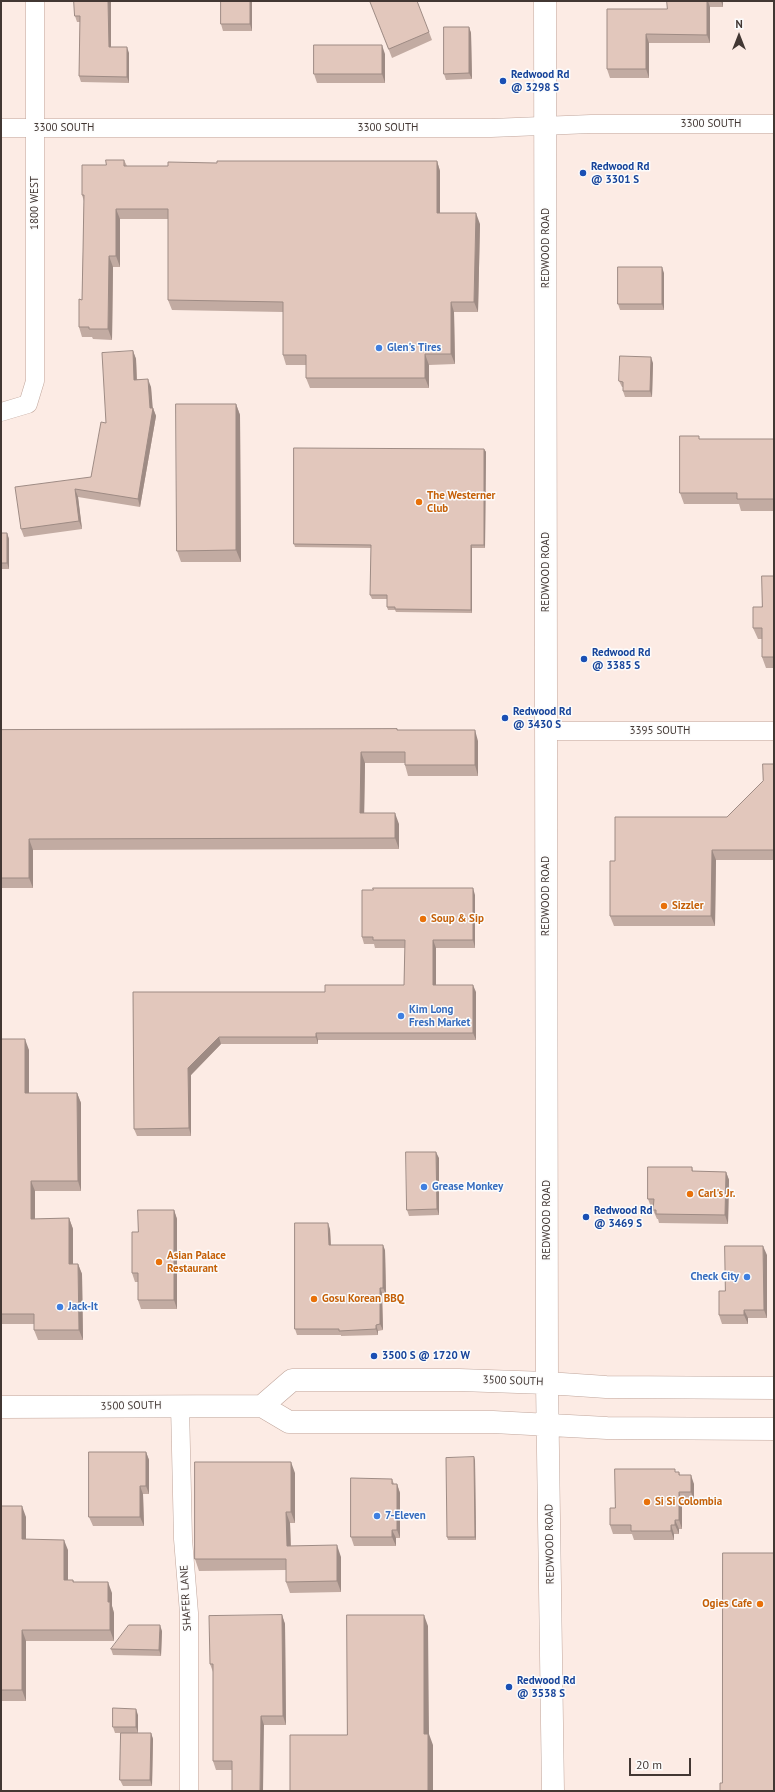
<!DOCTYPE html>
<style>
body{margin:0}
#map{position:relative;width:775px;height:1792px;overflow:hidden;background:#fcebe4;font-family:"PT Sans",sans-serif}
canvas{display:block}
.frame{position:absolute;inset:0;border:2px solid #423733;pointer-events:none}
.north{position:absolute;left:719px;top:16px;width:40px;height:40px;-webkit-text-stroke:3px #fcfcfc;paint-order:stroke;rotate:0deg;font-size:11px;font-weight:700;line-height:16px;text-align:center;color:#423733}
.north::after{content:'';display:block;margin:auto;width:14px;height:18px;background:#423733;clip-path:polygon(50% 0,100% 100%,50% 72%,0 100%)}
.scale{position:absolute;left:629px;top:1758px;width:62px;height:18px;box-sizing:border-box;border:2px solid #423733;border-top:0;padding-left:5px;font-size:12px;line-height:14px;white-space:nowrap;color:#423733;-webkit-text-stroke:3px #fcfcfc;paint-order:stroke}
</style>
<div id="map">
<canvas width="775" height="1792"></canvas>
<div class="frame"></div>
<div class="north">N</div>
<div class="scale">20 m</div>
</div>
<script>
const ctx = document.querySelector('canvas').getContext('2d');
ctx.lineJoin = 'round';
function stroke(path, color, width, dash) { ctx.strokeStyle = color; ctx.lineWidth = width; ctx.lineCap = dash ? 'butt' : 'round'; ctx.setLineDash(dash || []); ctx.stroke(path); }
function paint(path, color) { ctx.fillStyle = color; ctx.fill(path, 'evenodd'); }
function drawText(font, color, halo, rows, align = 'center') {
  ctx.font = font + ' "PT Sans",sans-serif'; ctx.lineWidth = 3; ctx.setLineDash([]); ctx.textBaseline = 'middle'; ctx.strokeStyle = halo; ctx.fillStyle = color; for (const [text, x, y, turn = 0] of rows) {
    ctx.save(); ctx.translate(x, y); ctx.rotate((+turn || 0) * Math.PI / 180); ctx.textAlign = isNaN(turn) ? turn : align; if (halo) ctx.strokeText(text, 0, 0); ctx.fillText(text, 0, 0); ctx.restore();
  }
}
const minor = new Path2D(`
 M1,128H491L591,124H774
 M1,412L28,404L35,381V1
 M546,731H774
 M180,1405L183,1539L189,1613V1791`);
const primary = new Path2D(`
 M545,1L547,1383L553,1791
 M262,1406L292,1380H459L547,1383L606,1387L774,1388
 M1,1407L262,1406L289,1422H493L607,1428L774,1429`);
stroke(minor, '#c0a69c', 19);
stroke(primary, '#c0a69c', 23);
stroke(minor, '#fff', 18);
stroke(primary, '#fff', 22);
paint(new Path2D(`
 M74,1H111V47L129,53V83L81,82L79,76L80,22H77L75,16Z
 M252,1V31H223L221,24Z
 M370,1L429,32L432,40L392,58Z
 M667,1H723V7H710V43H649V78H610L607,69L667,9Z
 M469,27L471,33L472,79L446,80L444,74Z
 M385,54V83H317L314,74Z
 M124,160L127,166H168L217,163L437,161L440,171V213L480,224L478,312H454L455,364L429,365V388H310L306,378V365H286L283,355V312L172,310L168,300V219H120V267H113L112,340L93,339L92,337H82L79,327L82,300L83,251L84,201L82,195L106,165Z
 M664,273V310H620L618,304Z
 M133,351L136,359L137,379L151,387L152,408H153L156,416L140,507L78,497L82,529L24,537L21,529L91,477Z
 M653,363L652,397H625L623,391V387H622L619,381Z
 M236,404L240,415L241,562H181L177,551Z
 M700,439H774V511H741L739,504H684L680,493Z
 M484,449L486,452L485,548H472V613L396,612L395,610H388L387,607V599H372L370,595L371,548L295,547L294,544Z
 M1,533H7L9,539V569H1Z
 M774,576V668H766L762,657V639H758L753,628Z
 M397,729L398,730L478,741V776H408L405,765V763H365L364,813L399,824V849L33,850V888H1V730Z
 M774,764V860H716L715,926H614L610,916L615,861L727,817L763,781Z
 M475,895V948H436V985L476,992V1040H318V1044H221L191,1075V1136H137L134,1129L133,992H325L404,985L405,948H375L374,944H364L362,937Z
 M1,1039L29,1050V1093H77L81,1103V1191H35V1219L69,1218L73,1229V1264H78L82,1274L83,1340H38L34,1330V1324H1Z
 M439,1158V1215L409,1216L407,1210Z
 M692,1167L693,1171L726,1172L729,1180L728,1224L659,1223L658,1219H657L653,1210L654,1207H651L648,1199Z
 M174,1210L177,1219V1309H141L138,1300V1282H135L132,1273Z
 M330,1229L331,1245L385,1250L386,1294L382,1293L383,1330L378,1331V1335L341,1336V1335H297L295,1329Z
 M767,1255V1318H748V1324H722L719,1315L725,1291Z
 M146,1452L149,1460V1494H143L144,1526H93L89,1517Z
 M475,1460L476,1540H448L447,1537Z
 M677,1472H679L680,1475L694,1484V1501H682V1529H679V1534H674V1540H634L632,1534H613L610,1525Z
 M295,1473V1523H290L291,1546L341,1557V1592L290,1593L286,1582V1570L199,1571L195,1559Z
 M392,1479L394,1484H397L400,1493V1538H396V1546H354L351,1537Z
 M1,1506L26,1517V1539L68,1550V1580H73L74,1582L112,1593V1606L114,1613V1641H26V1701H1Z
 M282,1615L285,1624L286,1725H264L232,1770H216L213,1761V1672L210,1664Z
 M162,1631L161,1656L113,1655L111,1649Z
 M138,1715V1733H151L153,1739L152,1786H123L120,1780L121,1733H115L113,1727Z`), '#c2aba2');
paint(new Path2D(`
 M108,1H111V53L109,47Z
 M250,1H252V31L250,24Z
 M707,1H708L710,7V43L707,35Z
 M721,1H723V7Z
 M469,27L471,33L472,79L469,73Z
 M646,34L649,43V78L646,69Z
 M382,45L385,54V83L382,74Z
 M127,47L129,53V83L127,77Z
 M437,161L440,171V223L437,213Z
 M116,209L120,219V267L116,256Z
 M476,213L480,224L478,312L474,302Z
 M109,256L113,267L112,340L108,329Z
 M662,267L664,273V310L662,304Z
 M451,302L454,312L455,364L451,354Z
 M133,351L136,359L137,388L134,380Z
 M425,354L429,365V388L425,378Z
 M651,357L653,363L652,397L650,391Z
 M148,379L151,387L153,410V408L156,416L140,507L138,499L150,408Z
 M236,404L240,415L241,562L236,550Z
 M484,449L486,452L485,548L484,545Z
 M75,489L78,497L82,529L79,521Z
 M7,533L9,539V569L7,563Z
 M471,545L472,548V613L471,610Z
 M475,730L478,741V776L475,765Z
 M361,752L365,763L364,824L360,813Z
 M395,813L399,824V849L395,838Z
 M29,839L33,850V888L29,878Z
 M712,850L716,860L715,926L711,916Z
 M473,888L475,895V948L473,940Z
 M433,940L436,948V992L433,985Z
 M473,985L476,992V1040L473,1033Z
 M316,1033L318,1040V1044L316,1037Z
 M219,1037L221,1044L191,1075V1136L189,1128L188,1068Z
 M25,1039L29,1050V1103L25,1093Z
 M77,1093L81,1103V1191L78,1181Z
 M436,1152L439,1158V1215L437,1209Z
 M726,1172L729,1180L728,1224L725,1215Z
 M31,1181L35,1191V1229L31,1219Z
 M174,1210L177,1219V1309L174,1300Z
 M69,1218L73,1229V1274L69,1264Z
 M328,1223L330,1229L331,1250L329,1245Z
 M383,1245L385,1250L386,1294L383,1288Z
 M763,1246L767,1255V1318L764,1310Z
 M78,1264L82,1274L83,1340L79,1330Z
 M380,1288L382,1293L383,1330L380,1324Z
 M744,1310L748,1318V1324L744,1315Z
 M376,1325L378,1331V1335L376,1329Z
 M146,1452L149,1460V1494L146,1486Z
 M474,1457L475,1460L476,1540L475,1537Z
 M291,1462L295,1473V1523L291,1512Z
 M691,1475L694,1484V1501L691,1492Z
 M397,1484L400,1493V1538L397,1530Z
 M140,1486L143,1494L144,1526L140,1517Z
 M679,1492L682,1501V1529L679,1520Z
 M22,1506L26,1517V1550L22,1539Z
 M286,1512L290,1523L291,1557L287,1546Z
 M675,1520L679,1529V1534L675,1525Z
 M671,1525L674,1534V1540L671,1531Z
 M392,1530L396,1538V1546L392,1537Z
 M64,1540L68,1550V1590L64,1580Z
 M337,1545L341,1557V1592L337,1581Z
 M108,1582L112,1593V1606L114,1613V1641L110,1630L108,1602Z
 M282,1615L285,1624L286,1725L283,1716Z
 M424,1615L428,1626L429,1734L433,1745V1791H428L424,1734Z
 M160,1625L162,1631L161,1656L159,1650Z
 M22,1630L26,1641V1701L22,1690Z
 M136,1709L138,1715V1733L136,1727Z
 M261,1716L264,1725L263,1791H260Z
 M151,1733L153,1739L152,1786L150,1780Z`), '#9e8b84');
const building = new Path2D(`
 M74,1H108L109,47H127V77L79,76L80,16H75Z
 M221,1H250V24H221Z
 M370,1H417L429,32L389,49Z
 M667,1H707V35L646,34V69H607V9H667Z
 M444,27H469V73L444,74Z
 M314,45H382V74H314Z
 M106,160H124V166H168V162L217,163V161H437V213H476L474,302H451V354H425V378H306V355H283V302L168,300V209H116V256H109L108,329H89V327H79V299L82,300L83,251L84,195H82V165H106Z
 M618,267H662V304H618Z
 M133,351L134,380L148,379L150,408H153L138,499L75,489L79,521L21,529L15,487L91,477L101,422L106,423L102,353Z
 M620,356L651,357L650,391H623V382L619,381Z
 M176,404H236V550L177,551Z
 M680,436H699V439H774V499H737V493H680Z
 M294,448L484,449V545H471V610L395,609V607H387V595H370L371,545L294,544Z
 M1,533H7V563H1Z
 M762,576H774V657H762V628H753V607H762Z
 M397,729V730H475V765H405V752H361L360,813H395V838L29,839V878H1V730Z
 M763,764H774V850H712L711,916H610V861H615V817H727L763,781Z
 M373,888H473V940H433V985H473V1033H316V1037H219L188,1068L189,1128L134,1129L133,992H325V985H404L405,940H373V937H362V890H373Z
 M1,1039H25V1093H77L78,1181H31V1219L69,1218V1264H78L79,1330H34V1314H1Z
 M406,1152H436L437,1209L407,1210Z
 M648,1167H692V1171L726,1172L725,1215L656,1214V1210H653L654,1199H648Z
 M138,1210H174V1300H138V1273H132V1232H138Z
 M295,1223H328L329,1245H383V1288H380V1324L376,1325V1329L339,1331V1329H295Z
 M725,1246H763L764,1310H744V1315H719V1291H725Z
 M89,1452H146V1486H140V1517H89Z
 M474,1457L475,1537H447L446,1458Z
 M195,1462H291V1512H286L287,1546L337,1545V1581L286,1582V1559H195Z
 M615,1469H675V1472H679V1475H691V1492H679V1520H675V1525H671V1531H631V1525H610V1508H615Z
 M351,1478L392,1479V1484H397V1530H392V1537H351Z
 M1,1506H22V1539L64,1540V1580H73V1582H108V1602H110V1630H22V1690H1Z
 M723,1553H774V1791H720V1783H722Z
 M282,1615L283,1716H261L260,1791H232V1761H213V1664H210L209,1616Z
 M347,1615H424V1734H428V1791H290V1735H347Z
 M129,1625H160L159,1650L111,1649Z
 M113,1708L136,1709V1727H113Z
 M121,1733H151L150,1780H120Z`);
paint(building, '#e2c7bc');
stroke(building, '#9e8b84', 1);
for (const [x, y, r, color] of [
 [503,81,4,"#1a4fb4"],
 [583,173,4,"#1a4fb4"],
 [379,348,4,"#3f7fe0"],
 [419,502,4,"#e8710a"],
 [584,659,4,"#1a4fb4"],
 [505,718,4,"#1a4fb4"],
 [664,906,4,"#e8710a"],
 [423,919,4,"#e8710a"],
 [401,1016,4,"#3f7fe0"],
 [424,1187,4,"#3f7fe0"],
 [690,1194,4,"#e8710a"],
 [586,1217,4,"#1a4fb4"],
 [159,1262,4,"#e8710a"],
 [747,1277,4,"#3f7fe0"],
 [314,1299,4,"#e8710a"],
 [60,1307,4,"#3f7fe0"],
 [374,1356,4,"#1a4fb4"],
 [647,1502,4,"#e8710a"],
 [377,1516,4,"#3f7fe0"],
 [760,1604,4,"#e8710a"],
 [509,1687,4,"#1a4fb4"]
]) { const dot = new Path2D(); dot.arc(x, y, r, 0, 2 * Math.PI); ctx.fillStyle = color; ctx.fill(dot); stroke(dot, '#fcfcfc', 1.5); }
drawText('bold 11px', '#164399', '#fcfcfc', [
 ["Redwood Rd",511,75],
 ["@ 3298 S",511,88],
 ["Redwood Rd",591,167],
 ["@ 3301 S",591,180],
 ["Redwood Rd",592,653],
 ["@ 3385 S",592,666],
 ["Redwood Rd",513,712],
 ["@ 3430 S",513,725],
 ["Redwood Rd",594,1211],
 ["@ 3469 S",594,1224],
 ["3500 S @ 1720 W",382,1356],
 ["Redwood Rd",517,1681],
 ["@ 3538 S",517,1694]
], 'left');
drawText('11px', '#423733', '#fcfcfc', [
 ["3300 SOUTH",711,124],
 ["3300 SOUTH",64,128],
 ["3300 SOUTH",388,128],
 ["1800 WEST",35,203,-90],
 ["REDWOOD ROAD",546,248,-90],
 ["REDWOOD ROAD",546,572,-90],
 ["3395 SOUTH",660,731],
 ["REDWOOD ROAD",546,896,-90],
 ["REDWOOD ROAD",547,1220,-90],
 ["3500 SOUTH",513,1381,2],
 ["3500 SOUTH",131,1406,-1],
 ["REDWOOD ROAD",550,1544,-91],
 ["SHAFER LANE",186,1598,-93]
]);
drawText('bold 11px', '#366cbe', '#fcfcfc', [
 ["Glen's Tires",387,348],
 ["Kim Long",409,1010],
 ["Fresh Market",409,1023],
 ["Grease Monkey",432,1187],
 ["Check City",739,1277,"right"],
 ["Jack-It",68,1307],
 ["7-Eleven",385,1516]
], 'left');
drawText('bold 11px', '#c56008', '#fcfcfc', [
 ["The Westerner",427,496],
 ["Club",427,509],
 ["Sizzler",672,906],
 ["Soup & Sip",431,919],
 ["Carl's Jr.",698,1194],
 ["Asian Palace",167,1256],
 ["Restaurant",167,1269],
 ["Gosu Korean BBQ",322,1299],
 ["Si Si Colombia",655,1502],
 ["Ogies Cafe",752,1604,"right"]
], 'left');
</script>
